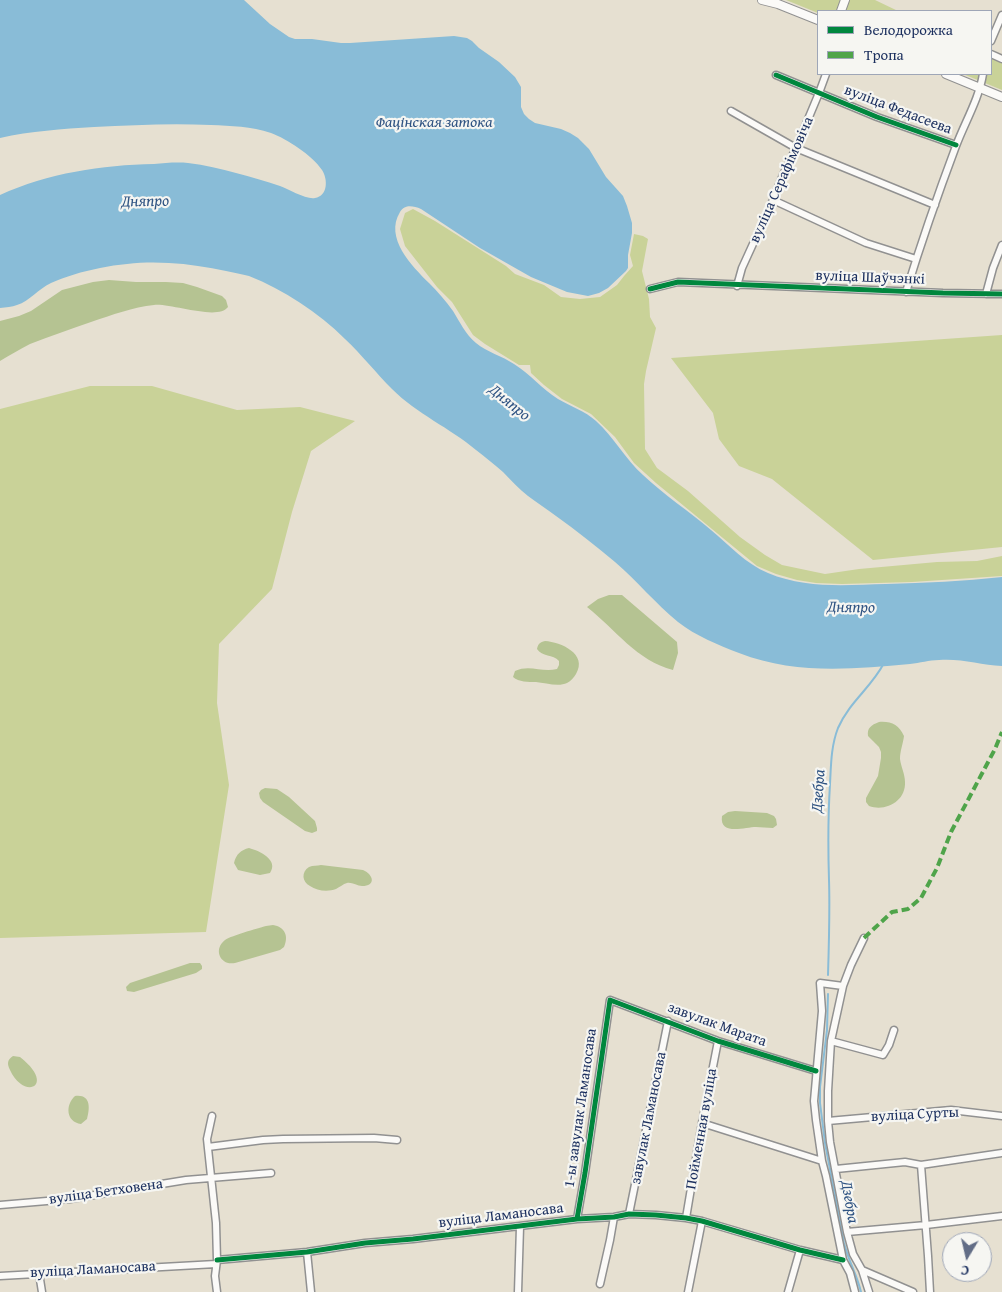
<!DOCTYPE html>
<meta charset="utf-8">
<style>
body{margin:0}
#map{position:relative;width:1002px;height:1292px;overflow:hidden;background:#e6e0d1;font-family:"Gentium Book Plus",serif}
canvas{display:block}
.legend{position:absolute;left:817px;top:10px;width:175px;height:65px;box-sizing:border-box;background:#f6f6f2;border:1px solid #9ea6b7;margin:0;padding:6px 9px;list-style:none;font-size:15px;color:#1b2f5e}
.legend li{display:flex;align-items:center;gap:10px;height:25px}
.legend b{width:25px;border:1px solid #9ea6b7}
.north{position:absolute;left:942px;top:1232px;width:50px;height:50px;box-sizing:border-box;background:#f6f6f2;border:1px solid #9ea6b7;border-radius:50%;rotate:189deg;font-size:14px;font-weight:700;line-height:20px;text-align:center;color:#1b2f5e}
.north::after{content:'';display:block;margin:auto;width:18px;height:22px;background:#626d86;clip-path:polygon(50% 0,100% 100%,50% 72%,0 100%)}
</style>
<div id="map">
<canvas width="1002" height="1292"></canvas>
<ul class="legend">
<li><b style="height:6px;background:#00873e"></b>Велодорожка</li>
<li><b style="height:6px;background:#4fa44a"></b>Тропа</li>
</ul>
<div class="north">С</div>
</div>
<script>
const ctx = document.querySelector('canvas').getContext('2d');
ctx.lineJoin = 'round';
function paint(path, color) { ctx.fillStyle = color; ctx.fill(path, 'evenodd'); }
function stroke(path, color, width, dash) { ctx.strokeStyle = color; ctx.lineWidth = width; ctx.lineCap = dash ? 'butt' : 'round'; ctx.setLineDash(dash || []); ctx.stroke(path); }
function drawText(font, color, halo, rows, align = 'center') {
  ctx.font = font + ' "Gentium Book Plus",serif'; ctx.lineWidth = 4.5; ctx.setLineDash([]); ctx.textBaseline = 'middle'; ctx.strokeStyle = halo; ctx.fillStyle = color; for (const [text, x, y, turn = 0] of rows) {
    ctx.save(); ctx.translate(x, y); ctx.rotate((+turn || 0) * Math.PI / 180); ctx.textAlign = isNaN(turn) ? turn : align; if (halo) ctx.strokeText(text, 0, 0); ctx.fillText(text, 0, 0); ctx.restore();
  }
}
paint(new Path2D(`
 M786,0H841L836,11H818V13Z
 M848,0H875L898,11H844Z
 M991,56L1002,61V90L963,74H991Z
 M413,209L435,221L506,266L515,274L544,285L561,297L580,299L600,297L617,285L624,276L633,266L630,255L634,234L643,236L648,239L642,271L649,299L650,317L656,328L646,371L644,384L645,449L657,468L688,491L740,537L765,555L782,565L825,574L859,569L937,562L977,561L1002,556V576L912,582L842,584L816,583L797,580L776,574L757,566L656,483L634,463L615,437L591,414L562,399L544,385L531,373L530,365H519L485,344L473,335L452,302L437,287L405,246L400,229L405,213Z
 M1002,335V547L873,560L772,479L739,466L719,439L713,413L671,358Z
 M90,386H152L237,410L300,407L355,421L311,451L292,512L272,589L219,644L217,703L229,785L206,932L0,938V409Z`), '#c9d298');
paint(new Path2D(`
 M109,280L136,282H166L183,283L197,287L222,296L226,300L228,307C218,321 171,303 154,305C133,307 112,315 91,322C71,329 50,336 30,344C20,349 10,355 0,361V321L19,316L31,311L62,290L93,282Z
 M609,595H622L677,642L678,653L673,670C637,661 615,629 587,607L598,599Z
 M545,641C561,642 588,654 576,674C574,677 571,681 567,683C559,687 545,683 536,682C528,682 519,682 513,677L515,671C530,664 542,673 557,669L559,665V661C553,654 542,657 537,649C538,644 540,642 545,641Z
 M879,722C891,721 899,725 904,736C903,744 900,751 900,759C901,767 905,774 905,782C906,801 886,812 869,806L866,802V798L878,776L881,758V752L879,747L868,736C867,728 871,725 879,722Z
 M265,788L277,789L289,797L315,821L317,828V831L312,833L305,831L263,802L260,798L259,793L261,790Z
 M735,811L767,813L774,816L776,819L777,825L773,828C767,828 761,827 756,827C745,827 719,836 722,816L728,812Z
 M249,848C260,851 279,860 270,873L260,875L238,870L234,863C236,854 241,850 249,848Z
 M321,865L363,870C374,875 376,886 362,886C357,886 352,882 347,883C343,884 340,887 336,889C328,892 317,891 310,886C302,882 301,872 309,867C313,865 317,866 321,865Z
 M273,925C285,927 289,936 284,947L280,950L235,963C220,966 213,949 225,940C233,935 256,929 266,926Z
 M190,963H200L202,966V969L196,973L134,992L127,991L126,987L130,983Z
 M13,1056L20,1057C57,1086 24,1101 10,1070C7,1064 7,1060 13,1056Z
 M75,1096C91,1094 90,1108 87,1119L81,1124C66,1122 65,1105 75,1096Z`), '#b5c392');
paint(new Path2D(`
 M0,0H244L270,24L289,37L295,39H312L341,43H350L454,36L467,38L472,41L479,48L499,62L515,77L521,87V107L524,114L529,119L535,123L561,129L570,133L578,138L589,149L606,177L623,196L627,206L632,223V233L628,255V268L626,271L608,288L599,293L588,296L567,292L531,277L480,248L421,209C413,206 405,204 400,212C384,238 412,266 429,283C438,292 446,301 453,311C460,322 465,334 476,343C487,352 502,356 514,364C530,374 542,389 558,399C570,406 585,411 596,421C614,437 625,459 643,475C664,495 689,511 711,530C729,545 746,564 768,573C806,589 846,585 886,584C925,583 964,581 1002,577V666C981,665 960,658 939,660C929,660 920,663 910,664C852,669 796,675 739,653C718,645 696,636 678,622C656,604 637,581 615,562C596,546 577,531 556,516C547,509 537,503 528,496C519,489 511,480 503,472C494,464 485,457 476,450C450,428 417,414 392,389C376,373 362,355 345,339C318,312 284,290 249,276C242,274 234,273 226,271C208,267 188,264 169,263C133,260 84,268 51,283C38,289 30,301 17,305C12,307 6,307 0,308V195C48,173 102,165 154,164C165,163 177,162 188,163C205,165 221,169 236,173C251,177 266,181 280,186C288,189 307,200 315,198C328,196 328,179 322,170C312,155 287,139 271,133C251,126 231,126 211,125C172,123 133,125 94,127C62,129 31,131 0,138Z`), '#89bcd7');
stroke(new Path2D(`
 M828,975C829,943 830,911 829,880C828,848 828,816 830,784C831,765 831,746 838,728C850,701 871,688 884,663
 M828,994L827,1030L820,1087V1103L825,1143L844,1243C848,1260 857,1275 861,1292`), '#89bcd7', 2);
const minor = new Path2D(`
 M991,41L1002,15
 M991,54L1002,59
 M776,75L877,117L956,145
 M731,111L796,148L935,205
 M773,200L866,243L916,259
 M737,286L742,268L773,200L783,175L796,148L819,93L826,74
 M650,289L678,282L943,293L1002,294
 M906,292C921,243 938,194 956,146C965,122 979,99 983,74
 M986,294L993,268L1002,245
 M864,938L851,965L843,986L831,1041L828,1091V1121L830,1142L847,1232L853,1254L862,1270L869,1292
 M843,986L820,983L822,1011L814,1101L816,1120L822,1161L826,1176L843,1260L850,1273L855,1292
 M831,1041L883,1055L889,1045L894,1030
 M212,1116L207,1139L216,1223L217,1260L215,1276L217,1292
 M828,1121L951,1110L1002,1116
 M702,1123L822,1161
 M208,1147L263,1140L283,1139L374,1138L397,1140
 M921,1165L928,1256L930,1292
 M836,1169L905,1162L921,1165L1002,1153
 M0,1205L70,1199L186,1180L271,1173
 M629,1214L668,1021
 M686,1218L702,1123L718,1041
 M577,1219L585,1173L610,1000L718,1041L816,1071
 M847,1232L926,1225L1002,1216
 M307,1252L311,1292
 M217,1260L307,1252L365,1243L413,1239L577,1219L614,1217L629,1214L656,1215L686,1218L702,1221L800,1250L843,1260
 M862,1270L913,1292
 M39,1273L42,1292
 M0,1276L216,1264
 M600,1284L610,1240L614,1217
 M518,1292L520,1227
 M688,1292L702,1221
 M788,1292L800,1250`);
const major = new Path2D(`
 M762,0L778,4L818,20
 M841,11L845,0
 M946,74L1002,97`);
stroke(minor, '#919191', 9);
stroke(major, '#919191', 10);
stroke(minor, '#fbfaf8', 6);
stroke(major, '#fbfaf8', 8);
stroke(new Path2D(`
 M864,938L892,912L908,909L921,898L937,868L951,832L995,749L1002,732`), '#4fa44a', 4, [8, 4]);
stroke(new Path2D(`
 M776,75L877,117L956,145
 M650,289L678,282L943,293L1002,294
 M577,1219L585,1173L610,1000L718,1041L816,1071
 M217,1260L307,1252L365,1243L413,1239L577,1219L614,1217L629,1214L656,1215L686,1218L702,1221L800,1250L843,1260`), '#00873e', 5);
drawText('15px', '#1b2f5e', '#f6f6f2', [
 ["вуліца Федасеева",898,110,21],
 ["вуліца Серафімовіча",782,180,-66],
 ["вуліца Шаўчэнкі",870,278,2],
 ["завулак Марата",717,1025,20],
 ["1-ы завулак Ламаносава",581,1108,-82],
 ["вуліца Сурты",915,1115,-3],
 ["завулак Ламаносава",649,1118,-79],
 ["Пойменная вуліца",702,1129,-80],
 ["вуліца Бетховена",106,1192,-8],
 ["вуліца Ламаносава",501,1216,-7],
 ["вуліца Ламаносава",93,1270,-3]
]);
drawText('italic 16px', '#305483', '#f6f6f2', [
 ["Фацінская затока",434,123],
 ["Дняпро",145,202,-1],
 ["Дняпро",509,403,39],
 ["Дняпро",851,608,1],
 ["Дзебра",819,791,-86],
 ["Дзебра",849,1202,80]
]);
</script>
